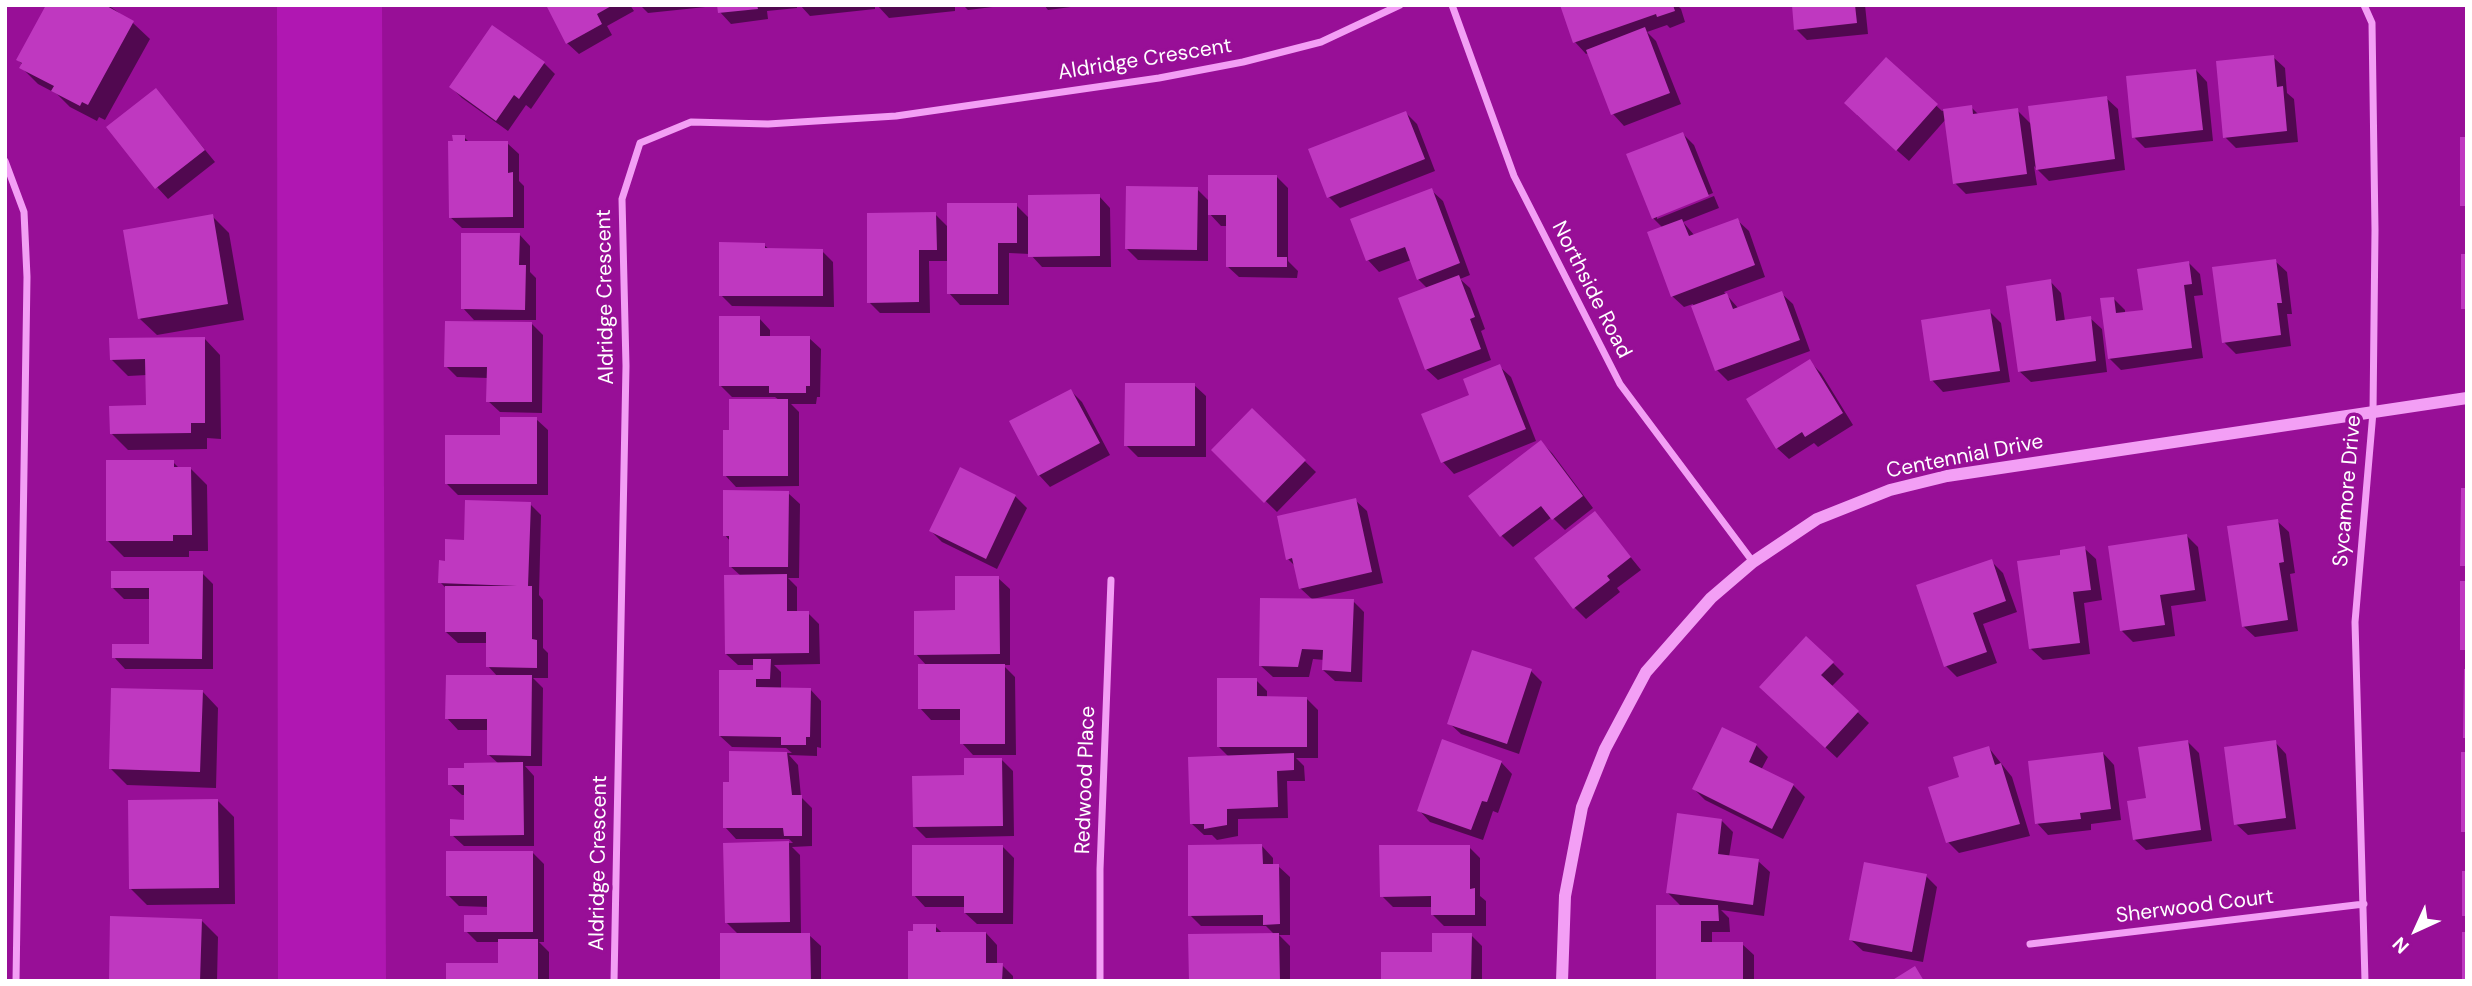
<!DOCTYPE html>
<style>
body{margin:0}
#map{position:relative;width:2472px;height:986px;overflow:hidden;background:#980f97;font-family:"DM Sans",sans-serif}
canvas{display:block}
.frame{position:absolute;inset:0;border:7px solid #fff;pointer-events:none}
.north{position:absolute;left:2381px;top:895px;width:70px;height:70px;-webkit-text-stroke:5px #980f97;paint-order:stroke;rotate:225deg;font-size:19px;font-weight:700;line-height:28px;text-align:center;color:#fff}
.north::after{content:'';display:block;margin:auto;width:24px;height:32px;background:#fff;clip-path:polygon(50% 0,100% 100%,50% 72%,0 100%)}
</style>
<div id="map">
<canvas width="2472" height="986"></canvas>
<div class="frame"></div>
<div class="north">N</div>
</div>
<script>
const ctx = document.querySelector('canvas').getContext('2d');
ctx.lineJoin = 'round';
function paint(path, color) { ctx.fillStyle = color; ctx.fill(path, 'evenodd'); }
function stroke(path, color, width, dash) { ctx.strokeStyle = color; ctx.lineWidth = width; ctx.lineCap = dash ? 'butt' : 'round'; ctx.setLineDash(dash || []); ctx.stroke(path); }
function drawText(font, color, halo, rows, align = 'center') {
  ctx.font = font + ' "DM Sans",sans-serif'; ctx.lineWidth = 7; ctx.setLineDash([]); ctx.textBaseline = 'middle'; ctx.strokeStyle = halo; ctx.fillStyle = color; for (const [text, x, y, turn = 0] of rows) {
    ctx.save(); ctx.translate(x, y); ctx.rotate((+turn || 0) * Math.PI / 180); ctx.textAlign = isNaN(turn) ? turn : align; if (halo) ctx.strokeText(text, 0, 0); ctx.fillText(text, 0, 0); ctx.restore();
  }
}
paint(new Path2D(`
 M277,5H382L386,981H278Z`), '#b017b2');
paint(new Path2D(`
 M48,5H108L133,23L150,39L105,120L99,117L97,121L70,107L57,94L38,84L21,67L23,65L18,60Z
 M548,5H630L634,11L607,26L612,35L579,54L567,43Z
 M640,5H715V6L648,13Z
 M719,5H797V8L767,11L768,19L731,24L720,12Z
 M800,5H875V9L810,16Z
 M877,5H955V11L889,18Z
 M963,5H1009L968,10Z
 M1044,5H1086L1048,10Z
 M1562,5H1677L1681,9L1685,22L1670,28L1667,25L1647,32L1656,41L1681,104L1624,126L1613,114L1589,53L1586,54L1575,42Z
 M1794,5H1865L1868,34L1807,40L1796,29Z
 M2273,57L2285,68L2287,93L2294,99L2298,142L2236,148L2225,137Z
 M1886,59L1942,111L1971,107L1979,115L2017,110L2032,125L2106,98L2118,109L2125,170L2049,181L2034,166L2037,185L1966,194L1955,183L1946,119L1909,161L1857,115Z
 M544,63L555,74L531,109L526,105L508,131L462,98L451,87Z
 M2196,70L2207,82L2213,141L2145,148L2134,137Z
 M156,90L215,162L168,199L157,187Z
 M1406,113L1417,124L1435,171L1340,208L1329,197Z
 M1683,134L1694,145L1713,193L1657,215V219L1714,196L1719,208L1683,222L1695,236L1737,220L1749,231L1765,277L1724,292L1739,309L1781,293L1793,304L1810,351L1728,381L1717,370L1693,304L1684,307L1672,296L1663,228L1653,218Z
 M464,137L470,143H507L519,154V181L524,186V228H462L450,217Z
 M1277,177L1288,188V261L1298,271L1297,278L1239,277L1227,266V226H1221L1208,212V261L1138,260L1127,249L1197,189L1210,202Z
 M1431,190L1443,201L1470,275L1460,279L1470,288L1485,329L1481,331L1491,360L1438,380L1426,369L1428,289L1418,279L1411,260L1379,272L1368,260Z
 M1099,196L1110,208L1111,267H1042L1030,254L1009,253V305H960L949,293V261H929L930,313H880L869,302L935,214L949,228L1016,205L1030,219Z
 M212,216L229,233L244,320L157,335L140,319Z
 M519,234L530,246V272L536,278V320H474L463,308Z
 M764,245L770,250L822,251L833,262L834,307L732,306L721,295Z
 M2275,261L2287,272L2292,314H2287L2291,346L2236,354L2224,342Z
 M2189,263L2200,274L2203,295L2194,296L2203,358L2121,370L2109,358L2113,298L2125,310V314L2145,312Z
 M2050,281L2061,293L2065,321L2090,318L2102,329L2107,372L2031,382L2019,371Z
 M1989,311L2001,323L2010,382L1943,392L1932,380Z
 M759,318L770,330V337L809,338L821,349L820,397H817L816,404H791L799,412V486L736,487L725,475L731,432L779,400L775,397H732L720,385Z
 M532,324L543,335L542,413L500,412L488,401V378L457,377L446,366Z
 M204,338L220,355L221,439L207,438V449L128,450L111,433L148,407L147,375L128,376L111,359Z
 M1810,362L1821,373L1853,425L1818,447L1814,443L1789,459L1777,448Z
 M1499,366L1511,377L1536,441L1454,474L1443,462L1423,415L1471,396Z
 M1194,385L1206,396V457H1138L1126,445Z
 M1071,391L1082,402L1110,455L1050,487L1039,475Z
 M1252,410L1316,472L1277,512L1213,450Z
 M536,419L548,430V495H458L447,484L501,437Z
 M1541,442L1552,453L1593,508L1565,530L1552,517L1513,547L1501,535Z
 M173,462L180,469H191L207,485L208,551H189V557H124L108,541Z
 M961,470L1015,496L1027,508L997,569L942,542L931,531Z
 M788,493L800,504L799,578H788L797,587V613H808L819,624L820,664L774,665L781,672V689H810L821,701V748L817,747V756L789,755L798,765L801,797L812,808V846L792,847L800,855L801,935H809L821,946V981H722L739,935L726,922L725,844L793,843L789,839H736L725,827L731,784V753H792L786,748L732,747L720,736L755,672V665H738L726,654L741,576L730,566V541L725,535Z
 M1355,500L1367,511L1383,583L1313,599L1353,601L1364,612L1362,682L1335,681L1323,670L1324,660L1313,659L1309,677H1273L1261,666L1313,600L1300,588L1296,567L1288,559Z
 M530,504L541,515L539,595L543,600V648L548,653V678H533L543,688L542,766H525L534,776V846H464L452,835L466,821V795H462L450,784L499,764L489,755V730H458L447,718L498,677L488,666L487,643H458L446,632L447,589L440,582L447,563L465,541Z
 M1595,513L1641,570L1617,588L1620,592L1586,619L1574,607Z
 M2277,521L2289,532L2295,573L2290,574L2298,631L2255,637L2243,626Z
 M2187,536L2198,547L2206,601L2171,606L2175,636L2133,642L2122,631Z
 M2084,548L2096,559L2102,600L2084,603L2090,654L2043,660L2031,649L2062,556Z
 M1991,561L2003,573L2017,612L1983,624L1997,663L1957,677L1946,666Z
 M202,573L213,584V669H125L114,657L151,646V599H124L113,588Z
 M998,578L1010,589V665H1003L1015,677L1016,755H973L962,743V720H931L920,708L927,666L916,654L957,612Z
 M1833,663L1844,674L1831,687L1869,723L1837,758L1772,698Z
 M1531,671L1542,682L1519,754L1461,734L1449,723Z
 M1256,680L1267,691V698H1306L1318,710V758H1296L1304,766L1305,781H1287L1288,818L1238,819V836L1217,840L1212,835H1204L1192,824L1229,757L1219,747Z
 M202,691L218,708L216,788L127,785L110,768Z
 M2188,742L2199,753L2212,841L2146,850L2134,839L2148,800Z
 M2275,742L2286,754L2296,829L2248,835L2236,824Z
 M1756,745L1768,757L1761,770L1793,785L1805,797L1783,839L1705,800L1694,789Z
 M1989,748L2012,777L2030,836L1959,853L1948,842L1962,778Z
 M2103,753L2114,765L2121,820L2091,824V830L2048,835L2037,823Z
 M1001,759L1013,771L1014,836L926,838L914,826L966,777Z
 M1501,762L1512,774L1498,813L1493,811L1483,840L1430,822L1419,810Z
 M218,801L234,817L235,904L147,905L130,888Z
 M1721,820L1733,832L1729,857L1758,861L1770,872L1764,916L1721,910L1729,918L1730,932H1712V944H1742L1754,955V981H1658L1682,907L1668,893Z
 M1002,846L1014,858L1013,924H977L965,913V907H925L914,895Z
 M1262,846L1273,858V866H1278L1290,877V935H1279L1290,946V981H1190L1275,935L1266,926H1201L1190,915Z
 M1469,847L1480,858V896L1486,901V926H1444L1433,915V907H1393L1382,896Z
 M533,853L544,864V942H539L549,952V981H448L500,965V942H477L466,931L489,917V907L459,906L448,895Z
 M1926,876L1937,887L1923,962L1863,951L1851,940Z
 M201,920L218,937L217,981H110Z
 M935,926L943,934L986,933L997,945V965H1002L1013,976V981H910Z
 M1471,935L1482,946V981H1382Z`), '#0007');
paint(new Path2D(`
 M46,5H105L134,21L88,105L82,102L80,106L51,91L54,86L19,68L22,63L16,60Z
 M546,5H613L597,14L602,24L566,44Z
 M717,5H757L758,9L718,13Z
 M1560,5H1673L1675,11L1657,17L1656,14L1573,43Z
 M1792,5H1855L1857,23L1794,30Z
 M492,25L545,62L519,99L514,95L496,121L449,87Z
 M1645,27L1670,93L1611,115L1586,50Z
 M2274,55L2277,87L2283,86L2287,131L2223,138L2216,61Z
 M1886,57L1938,104L1896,151L1844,103Z
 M2196,69L2203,130L2132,138L2126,76Z
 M156,88L205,150L155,189L106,127Z
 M2107,96L2115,159L2036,170L2028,106Z
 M1972,105L1973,114L2018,108L2027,174L1953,184L1943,109Z
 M1406,111L1425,159L1327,198L1308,149Z
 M1683,132L1709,196L1652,219L1626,154Z
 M452,135H465V141H508V173L513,172V217L449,218L448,141H453Z
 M2460,137H2467V206H2460Z
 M1208,175H1277V257H1287V267H1226V215H1208Z
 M1126,186L1198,187L1197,250L1125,249Z
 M1432,188L1460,263L1417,280L1405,247L1366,261L1350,219Z
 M1100,194V256L1028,257V195Z
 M947,203H1017V243H998V294H947Z
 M936,212L937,250H919V302L867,303V213Z
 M213,214L228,304L138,319L123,230Z
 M1738,218L1755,265L1671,297L1647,232L1682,219L1689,236Z
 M461,233H520L519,265H526L525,310L461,309Z
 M719,242L765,243V248L823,249V296H719Z
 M2461,254H2467V309H2461Z
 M2276,259L2282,303H2277L2281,335L2222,343L2212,267Z
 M2189,261L2192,284L2184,285L2192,348L2108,359L2100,298L2114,297L2116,313L2143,310L2137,269Z
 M1459,275L1475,317L1470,319L1481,349L1425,370L1398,298Z
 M2051,279L2056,321L2091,316L2096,361L2018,372L2006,286Z
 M1782,291L1800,340L1715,371L1691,306L1727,293L1733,309Z
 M1990,309L2000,371L1930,381L1921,320Z
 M719,316H760V336H810V386H806V393H769V386H719Z
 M445,321L532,322V402H486L487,367H444Z
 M205,337V423H191V433L110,434L109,406L146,405L145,359L110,360L109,338Z
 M1810,359L1843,413L1805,437L1802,432L1776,449L1746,399Z
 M1500,364L1526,429L1441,463L1421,414L1469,395L1463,379Z
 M1125,383H1195V446H1124Z
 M1071,389L1100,443L1038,476L1009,421Z
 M729,399H788V476H723V430H729Z
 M1252,408L1306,460L1264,503L1211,450Z
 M500,417H537V484H445V435H500Z
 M1541,440L1583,496L1552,520L1541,506L1500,537L1468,496Z
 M106,460H174V467H191L192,535H173V541H106Z
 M960,467L1016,495L986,559L929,531Z
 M2461,488H2467V566H2460Z
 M723,490L789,491L788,567H729V536H723Z
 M1356,498L1372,572L1299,589L1292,558L1286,560L1277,516Z
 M465,500L531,502L528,586H532V639L537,640V668L486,667V632H445V586H517L438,583L439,560L445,561V539L464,540Z
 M1595,511L1631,557L1607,576L1610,580L1573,609L1534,558Z
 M2278,519L2284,562L2279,563L2288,620L2242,627L2227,526Z
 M2187,534L2195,590L2160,595L2165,625L2120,631L2108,546Z
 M2085,546L2091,590L2073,592L2080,643L2029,649L2017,561L2060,555V550Z
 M1992,559L2006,601L1973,613L1987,652L1944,667L1916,585Z
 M111,571H203L202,659L112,658V644H149V588H111Z
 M787,574V611H809V653L725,654L724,575Z
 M955,576H999L1000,654L914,655V611L955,610Z
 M2460,581H2467V650H2460Z
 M1260,598L1354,599L1351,672L1322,670L1323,650L1302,649L1298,667L1259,666Z
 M1806,636L1834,662L1821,675L1859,711L1825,748L1759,687Z
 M1472,650L1532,669L1507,744L1447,724Z
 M753,659H771L770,679H756V687L811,688L810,737H806V745H781V737L719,736V670H753Z
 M918,664H1005V744H960V709H918Z
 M2464,669H2467V738H2463Z
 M446,675H532L531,756L487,755V719H445Z
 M1217,678H1257V696L1307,697V747H1217Z
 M111,688L203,690L200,772L109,769Z
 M1722,727L1757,744L1749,762L1794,784L1772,829L1692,789Z
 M1442,739L1502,761L1487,802L1482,801L1471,830L1417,811Z
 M2188,740L2201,830L2133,840L2127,801L2146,798L2138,747Z
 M2276,740L2286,818L2234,825L2224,747Z
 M1989,746L1995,765L2001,763L2020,824L1946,843L1928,787L1959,777L1953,757Z
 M729,751L787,752L792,795H802V836H784L783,828H723V782H729Z
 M2103,752L2111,809L2080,813L2081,819L2035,824L2028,761Z
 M2461,752H2467V832H2461Z
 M1294,753V770L1277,771L1278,807L1227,809V825L1204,829V824H1190L1188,757Z
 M964,758H1002L1003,826L913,827L912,776L964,775Z
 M523,762L524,835L450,836V819L464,820V785H448V768H464V763Z
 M218,799L219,888L129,889L128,800Z
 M1677,813L1722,819L1718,854L1759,859L1753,905L1666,893Z
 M789,841L790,922L725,923L723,843Z
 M1262,844L1263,864H1279L1280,924L1263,925V915L1188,916V845Z
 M912,845H1003V913H964V896H912Z
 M1379,845H1470V889L1475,888V915H1431V896L1380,897Z
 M446,851H533V932H464V915H487V896H446Z
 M1864,862L1927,874L1912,952L1849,940Z
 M2462,871H2467V916H2462Z
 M1656,905H1718L1719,921H1701V942H1743V981H1656Z
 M110,916L202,919L200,981H109Z
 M913,924H936V932H986V963H1003L1002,981H908V931H913Z
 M2462,932H2467V981H2462Z
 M720,933H810L811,981H720Z
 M1279,933L1280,981H1189L1188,934Z
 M1432,933H1472L1471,981H1381V952H1432Z
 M498,939H538V981H446V963H498Z
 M1915,966L1924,981H1891Z`), '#bf38c0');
stroke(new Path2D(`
 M1452,5L1514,176L1620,384L1753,562
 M2364,5L2372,23L2375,230L2373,412L2355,622L2365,981
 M5,161L24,212L27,277L16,981
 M2030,944L2364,904
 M614,981L626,366L622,199L640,143L691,122L768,124L896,116L1159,78L1243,62L1321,42L1400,5
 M1100,981V869L1111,580`), '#f39ff5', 7);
stroke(new Path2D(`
 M1562,981L1565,896L1582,807L1605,749L1646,672L1711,598L1753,562L1817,519L1890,490L1947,476L2467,398`), '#f39ff5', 12);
drawText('21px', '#fff', '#980f97', [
 ["Aldridge Crescent",1145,60,-9],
 ["Northside Road",1591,290,63],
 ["Aldridge Crescent",606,297,-91],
 ["Centennial Drive",1965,457,-11],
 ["Sycamore Drive",2348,491,-85],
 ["Redwood Place",1086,780,-88],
 ["Aldridge Crescent",599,863,-89],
 ["Sherwood Court",2195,907,-7]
]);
</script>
